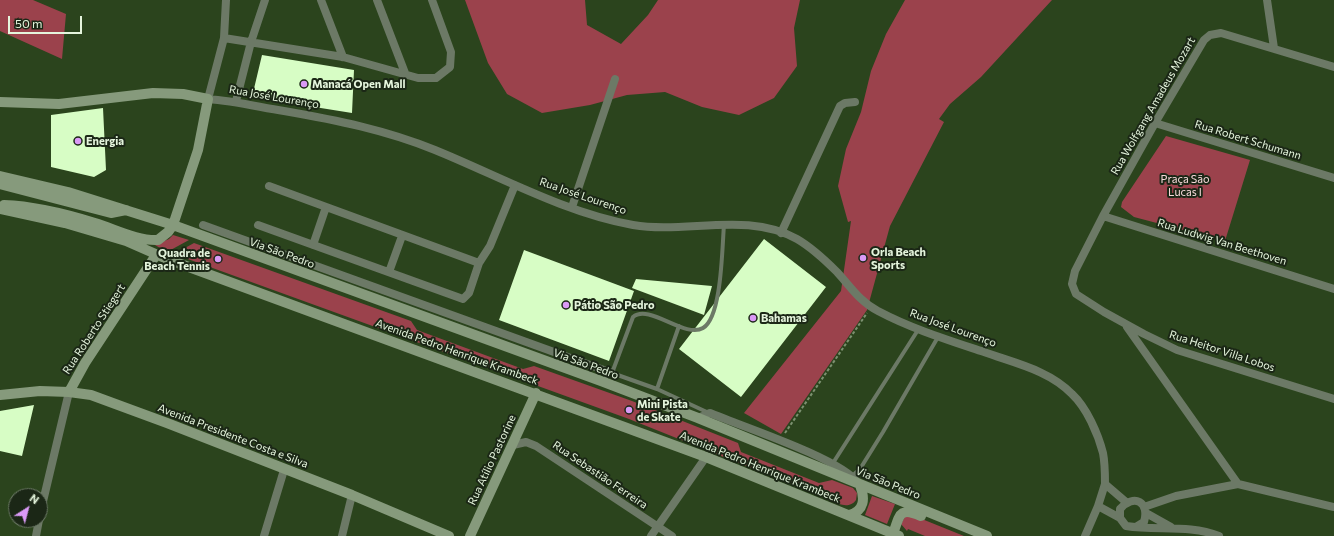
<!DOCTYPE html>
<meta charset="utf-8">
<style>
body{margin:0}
#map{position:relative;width:1334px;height:536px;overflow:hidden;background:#2b441d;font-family:Commissioner,sans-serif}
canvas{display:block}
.north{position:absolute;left:8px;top:488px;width:40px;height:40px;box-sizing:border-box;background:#1b2716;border:1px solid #6c7966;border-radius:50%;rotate:36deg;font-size:11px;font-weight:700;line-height:16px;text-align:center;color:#e5f5dd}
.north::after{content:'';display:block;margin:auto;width:14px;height:18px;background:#da9af6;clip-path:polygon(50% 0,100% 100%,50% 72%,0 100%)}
.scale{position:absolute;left:8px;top:16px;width:74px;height:18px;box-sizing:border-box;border:2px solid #e5f5dd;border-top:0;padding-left:5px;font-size:12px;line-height:14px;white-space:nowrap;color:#e5f5dd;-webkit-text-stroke:3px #1b2716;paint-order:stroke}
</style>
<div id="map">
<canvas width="1334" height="536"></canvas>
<div class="north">N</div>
<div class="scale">50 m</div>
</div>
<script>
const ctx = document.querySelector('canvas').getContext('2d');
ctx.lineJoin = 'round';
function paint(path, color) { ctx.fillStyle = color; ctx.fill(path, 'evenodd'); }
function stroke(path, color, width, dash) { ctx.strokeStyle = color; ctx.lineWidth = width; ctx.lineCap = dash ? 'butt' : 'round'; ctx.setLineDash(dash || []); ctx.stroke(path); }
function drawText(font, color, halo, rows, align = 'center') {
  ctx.font = font + ' Commissioner,sans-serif'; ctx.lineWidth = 4; ctx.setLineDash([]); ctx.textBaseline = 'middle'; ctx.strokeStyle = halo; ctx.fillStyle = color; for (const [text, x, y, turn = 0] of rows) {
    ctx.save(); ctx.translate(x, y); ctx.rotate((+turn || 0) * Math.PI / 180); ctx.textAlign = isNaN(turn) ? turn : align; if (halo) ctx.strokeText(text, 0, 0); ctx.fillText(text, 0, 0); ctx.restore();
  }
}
paint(new Path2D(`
 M0,0H33L66,14L62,59L0,31Z
 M465,0H585L587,25L621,44L648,15L658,0H800L794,28L797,66L774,98L739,115L702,107L665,92L627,95L590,105L542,113L507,94L488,63Z
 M905,0H1052L981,77L950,104L939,119L944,122L890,226L867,310L781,434L744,413L841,291L851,221L848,222L838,186L846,149L861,112L871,71L886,34Z
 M1166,136L1250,160L1225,241L1134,217L1121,207L1122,202Z
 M173,235L189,240L167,252L155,245L169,239Z
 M194,243L411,321L417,330L523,369L534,366L632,401L738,443L741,452L819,483L832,480L853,488L857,493L856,500C852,506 845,506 839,504V501L836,502L629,419L174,254Z
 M872,496L895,504L887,524L865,515Z
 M906,515H912L964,536H925L908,529L907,531L901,524Z`), '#9b424c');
paint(new Path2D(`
 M262,55L354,70L352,113L252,97Z
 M103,108L106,170L94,177L51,167V115Z
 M764,239L826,287L741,397L679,349Z
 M524,250L634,291L609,361L499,320Z
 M636,279L712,286L704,315L632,288Z
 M34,405L22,456L0,451V411Z`), '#d7fdc5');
stroke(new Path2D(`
 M785,433L867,313`), '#7c9170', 2, [3, 2]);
stroke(new Path2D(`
 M612,373L657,389L709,413
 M603,380L612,373L633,317C649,303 685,339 703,328C722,317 722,247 724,225
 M657,389L679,326
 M833,463L918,330
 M852,476L860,469L883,432L938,337`), '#6c7966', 4);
stroke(new Path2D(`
 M226,0L224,38L208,99C234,101 259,107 284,111C336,120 386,130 435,150C499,176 565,213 633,225C687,234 747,211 797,239C809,246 827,262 837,272C850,286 860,302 878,311C912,329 948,340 984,352C1014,363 1049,370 1072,394C1087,408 1098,434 1103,453C1105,463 1105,474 1105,484L1126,502
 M321,0L343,57
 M377,0L405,73
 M1267,0L1274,48
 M224,38L343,57L418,78H436L450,67L451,52L432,0
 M1334,67L1221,33L1210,35L1204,40L1155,123L1103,216L1075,271L1072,284L1076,294L1104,312L1144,334L1177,350L1334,399
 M236,101L251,42L265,0
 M1155,123L1334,178
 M269,186L479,263L490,246L515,185
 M572,207L615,79
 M1103,216L1334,289
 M203,225L612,373
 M258,225L463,299L469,293L479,263
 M781,233L840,106L845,103L855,102
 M313,245L326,207
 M389,272L402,236
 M1127,327L1238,484L1334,507
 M698,418L710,413C741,426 842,459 858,483
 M513,445L526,442L536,446L672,536
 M1098,506L1105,484
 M1144,507L1176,496L1238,484
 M1146,513L1171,527
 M40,514L69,392
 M1136,527L1144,522C1150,502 1134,493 1120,509V518L1126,526C1157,531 1189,524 1219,536
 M36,536L39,520
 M264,536L284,470
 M342,536L352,495
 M651,536L706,457
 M1085,536L1098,506L1120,518`), '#6c7966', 8);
stroke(new Path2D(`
 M0,102L59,104L153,93L183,94L208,99L198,150L173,225L168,232L158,240C137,241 115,229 95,223C66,214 35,206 4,205
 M0,176L68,192L173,225L601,381L698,418L987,536
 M0,184L111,213L126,210
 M0,209L65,223L126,241L167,259L706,457L899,536
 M69,392L85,363L156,255
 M0,395L40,391L69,392L91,395L167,423L352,495L449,536
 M849,515C865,511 865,498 860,485
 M893,534C900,514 899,507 921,516
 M470,536L536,393`), '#869a7c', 10);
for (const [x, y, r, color] of [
 [304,84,4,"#da9af6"],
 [78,141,4,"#da9af6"],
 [863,258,4,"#da9af6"],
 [218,259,4,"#da9af6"],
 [566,305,4,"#da9af6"],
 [753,318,4,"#da9af6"],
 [629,410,4,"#da9af6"]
]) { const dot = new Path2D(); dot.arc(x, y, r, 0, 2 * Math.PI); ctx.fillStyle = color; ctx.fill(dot); stroke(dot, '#1b2716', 1.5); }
drawText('bold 11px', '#e5f5dd', '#1b2716', [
 ["Manacá Open Mall",312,84],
 ["Energia",86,141],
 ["Orla Beach",871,252],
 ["Sports",871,265],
 ["Quadra de",210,253,"right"],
 ["Beach Tennis",210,266,"right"],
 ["Pátio São Pedro",574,305],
 ["Bahamas",761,318],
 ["Mini Pista",637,404],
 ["de Skate",637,417]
], 'left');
drawText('11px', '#e5f5dd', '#1b2716', [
 ["Rua José Lourenço",274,97,10],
 ["Rua Wolfgang Amadeus Mozart",1153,106,-60],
 ["Rua Robert Schumann",1248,140,17],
 ["Rua José Lourenço",583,196,19],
 ["Rua Ludwig Van Beethoven",1222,242,17],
 ["Via São Pedro",282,253,20],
 ["Rua José Lourenço",953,328,20],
 ["Rua Roberto Stiegert",94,329,-57],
 ["Rua Heitor Villa Lobos",1222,351,18],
 ["Avenida Pedro Henrique Krambeck",457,352,20],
 ["Via São Pedro",586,364,20],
 ["Avenida Presidente Costa e Silva",233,436,21],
 ["Rua Atílio Pastorine",492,460,-65],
 ["Avenida Pedro Henrique Krambeck",760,467,22],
 ["Rua Sebastião Ferreira",600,475,34],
 ["Via São Pedro",888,483,22]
]);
drawText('11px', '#f7d9da', '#1b2716', [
 ["Praça São",1185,179],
 ["Lucas I",1185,192]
]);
</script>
